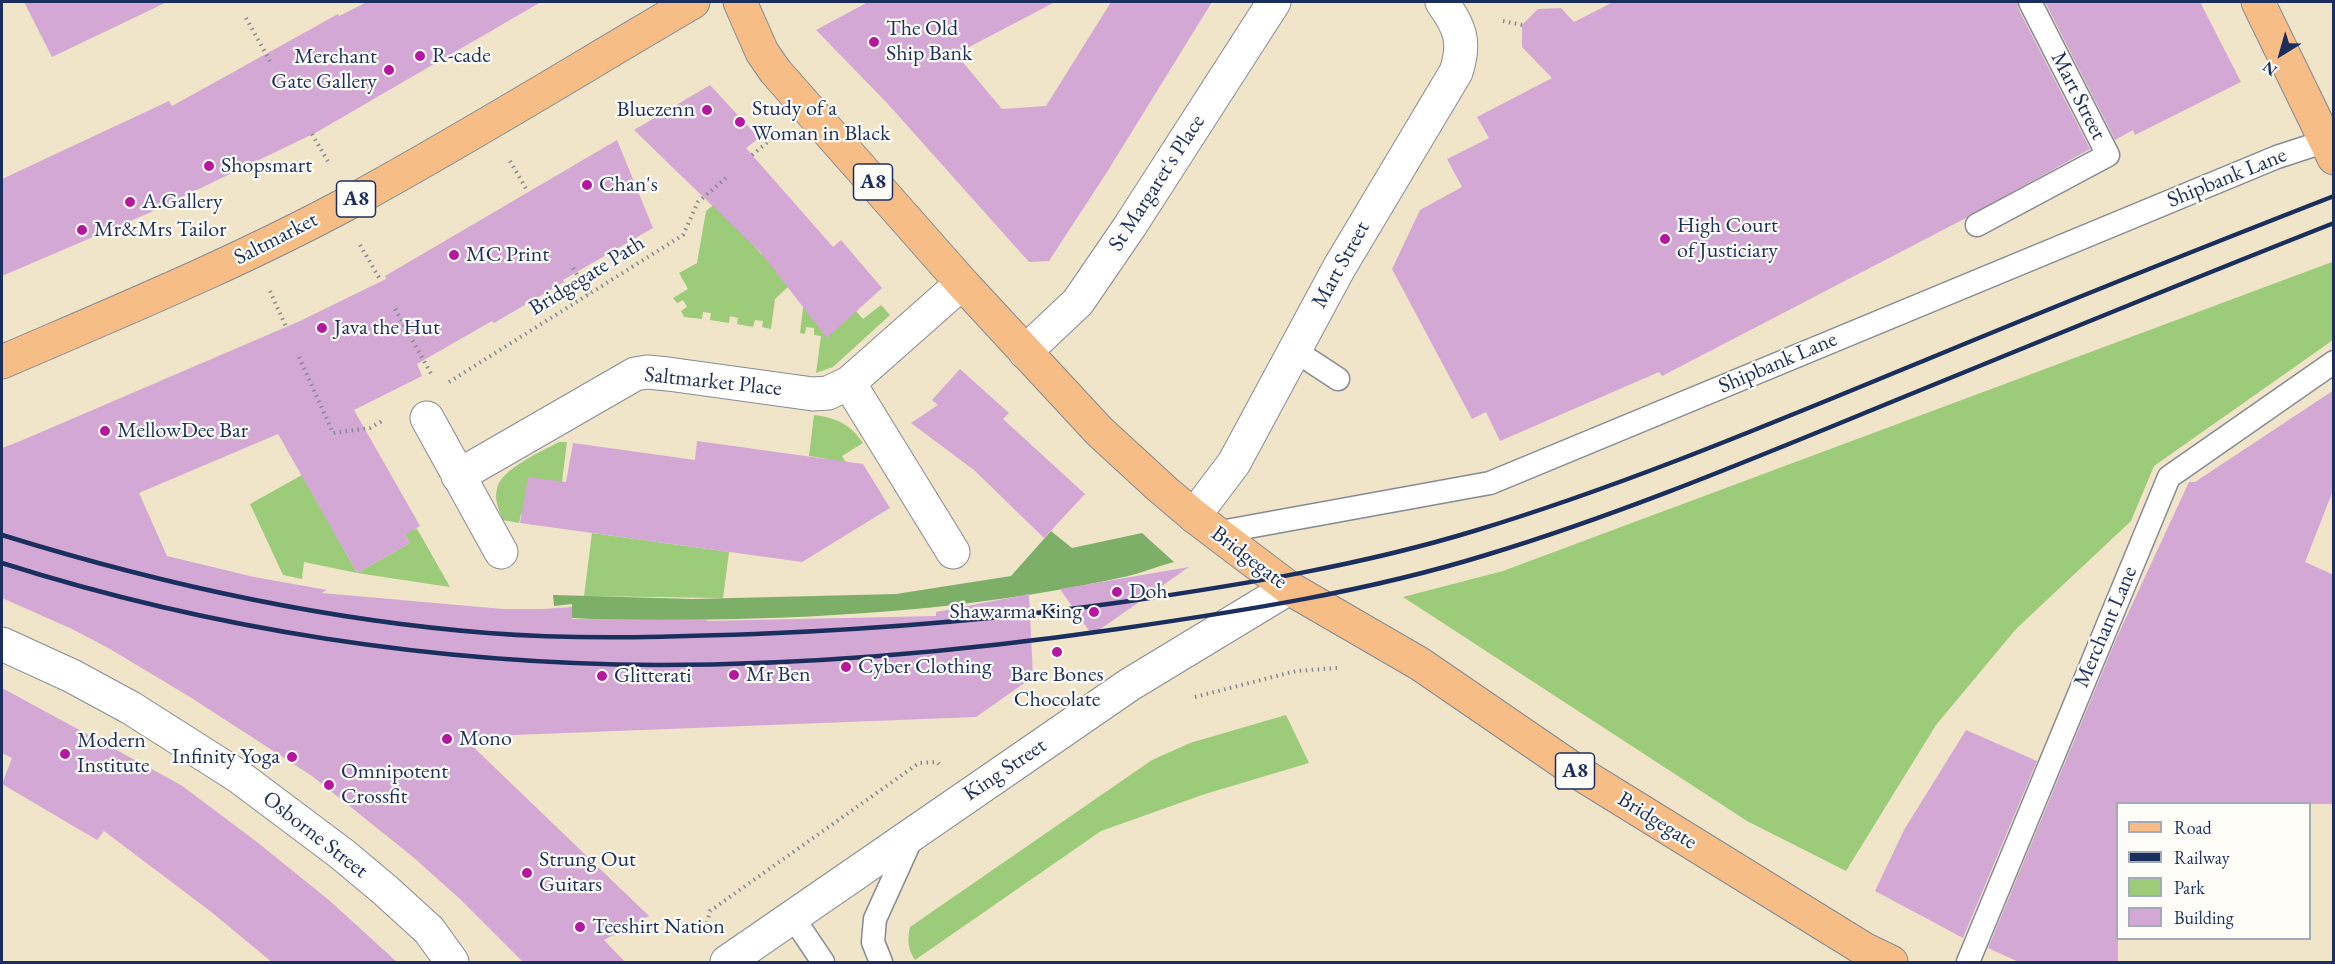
<!DOCTYPE html>
<style>
body{margin:0}
#map{position:relative;width:2335px;height:964px;overflow:hidden;background:#f0e5c9;font-family:"EB Garamond",serif}
canvas{display:block}
.frame{position:absolute;inset:0;border:3px solid #1b2f5e;pointer-events:none}
.legend{position:absolute;left:2116px;top:802px;width:195px;height:138px;box-sizing:border-box;background:#fdfcf7;border:2px solid #a3aaba;margin:0;padding:8px 10px;list-style:none;font-size:18px;color:#1b2f5e}
.legend li{display:flex;align-items:center;gap:12px;height:30px}
.legend b{width:30px;border:2px solid #a3aaba}
.north{position:absolute;left:2251px;top:24px;width:60px;height:60px;-webkit-text-stroke:4px #fdfcf7;paint-order:stroke;rotate:217deg;font-size:16px;font-weight:700;line-height:24px;text-align:center;color:#1b2f5e}
.north::after{content:'';display:block;margin:auto;width:21px;height:27px;background:#1b2f5e;clip-path:polygon(50% 0,100% 100%,50% 72%,0 100%)}
</style>
<div id="map">
<canvas width="2335" height="964"></canvas>
<div class="frame"></div>
<ul class="legend">
<li><b style="height:8px;background:#f6be86"></b>Road</li>
<li><b style="height:8px;background:#1b2f5e"></b>Railway</li>
<li><b style="height:16px;background:#9ccb79"></b>Park</li>
<li><b style="height:16px;background:#d4a8d5"></b>Building</li>
</ul>
<div class="north">N</div>
</div>
<script>
const ctx = document.querySelector('canvas').getContext('2d');
ctx.lineJoin = 'round';
function paint(path, color) { ctx.fillStyle = color; ctx.fill(path, 'evenodd'); }
function stroke(path, color, width, dash) { ctx.strokeStyle = color; ctx.lineWidth = width; ctx.lineCap = dash ? 'butt' : 'round'; ctx.setLineDash(dash || []); ctx.stroke(path); }
function drawText(font, color, halo, rows, align = 'center') {
  ctx.font = font + ' "EB Garamond",serif'; ctx.lineWidth = 4.5; ctx.setLineDash([]); ctx.textBaseline = 'middle'; ctx.strokeStyle = halo; ctx.fillStyle = color; for (const [text, x, y, turn = 0] of rows) {
    ctx.save(); ctx.translate(x, y); ctx.rotate((+turn || 0) * Math.PI / 180); ctx.textAlign = isNaN(turn) ? turn : align; if (halo) ctx.strokeText(text, 0, 0); ctx.fillText(text, 0, 0); ctx.restore();
  }
}
paint(new Path2D(`
 M716,203L761,254L768,248L789,286L775,299L771,329L762,327L763,321L755,320L753,327L737,324L738,318L730,316L729,323L710,320L711,313L703,312L702,319L684,317L681,311L687,307L683,300L677,303L673,298L688,289L679,273L697,263L706,211Z
 M2332,262L2333,340L2154,466L2131,521L2016,629L1936,725L1846,871L1747,821L1403,597L1503,571Z
 M821,291L856,311L863,319L881,305L890,315L833,367L816,373L821,336L814,335V328L806,327L805,334L800,333L803,308Z
 M814,415C837,418 850,424 863,443L842,456L853,474L828,459L809,456Z
 M559,442H567L562,482L539,494L535,525L529,524V515L521,514L519,523L503,520C499,510 494,500 497,489C500,469 543,451 559,442Z
 M302,475L357,573L410,543L404,533L411,511L416,519L410,522L414,530L416,528L420,534L450,587L357,573L304,562L302,579L283,575L250,504Z
 M592,533L729,552L723,598L584,596Z
 M1286,715L1309,763L1205,794L1101,831L915,960C908,949 907,940 910,927L1152,760L1190,743Z`), '#9ccb79');
paint(new Path2D(`
 M1051,531L1072,548L1142,533L1174,562C1157,566 1143,573 1124,577C996,605 867,616 736,619C681,620 627,621 572,618V604L554,606L553,595L693,599L896,594L1011,576Z`), '#7daf69');
paint(new Path2D(`
 M24,2H167L52,57Z
 M367,2H541L317,132L149,213L2,276V179L169,101L172,106L338,14L339,16Z
 M868,2H1055L956,54L1002,109L1046,106L1111,2H1212L1107,172L1049,261L1029,262L887,103L816,30Z
 M1613,2H2017L2018,8L2090,149L1966,218L1662,376L1659,372L1500,441L1486,412L1472,419L1392,269L1420,210L1462,187L1447,159L1489,138L1477,117L1552,78L1522,47V25L1538,9L1561,8L1574,22Z
 M2045,2H2200L2241,82L2135,135L2133,130L2115,140Z
 M710,85L759,138L746,148L833,247L841,240L882,288L827,338L762,254L634,130Z
 M617,140L653,228L563,280L564,282L494,323L492,321L417,364L422,376L354,410L420,526L405,535L410,543L357,573L278,434L139,493L167,556L254,577L327,590L322,593L503,609H542L572,607V619L708,620L706,621L936,616V612L1029,594L1033,677L976,717L463,737L649,916L604,940L626,963H524L460,899L413,857L312,776L190,697L110,649L72,629L2,598V448L18,442L300,321L386,279L385,276Z
 M960,369L1009,413L1003,419L1085,494L1044,538L974,470L911,423L938,405L932,400Z
 M2334,390V488L2305,562L2334,575V804H2118V963H2021L1988,948L2117,637L2189,482H2195Z
 M697,441L863,464L890,508L802,562L520,523L528,477L566,482L573,443L695,460Z
 M1189,567L1092,635L1060,589Z
 M2,688L181,785L257,842L330,901L398,963H273L210,911L104,831L97,840L2,784L12,758L2,753Z
 M1966,730L2037,761L1963,938L1875,891L1904,830Z`), '#d4a8d5');
const service = new Path2D(`
 M1977,225L2108,155L2030,2
 M1294,350L1338,379
 M1215,533L1490,483L2277,157L2326,141
 M792,916L823,962
 M881,962L873,942L875,919L914,833
 M1968,962L2169,477L2334,362`);
const minor = new Path2D(`
 M1025,352L1078,302L1130,226L1274,2
 M849,383L953,552
 M427,418L501,552
 M458,476L635,374L647,372L668,374L813,394L828,393L849,383L962,283
 M2,644L72,676L131,708L238,776L342,854L385,890L429,930L452,962`);
const tertiary = new Path2D(`
 M1194,516L1234,463L1339,268L1456,72C1466,42 1460,27 1442,2
 M727,962L1129,685L1289,588`);
const primary = new Path2D(`
 M740,2L762,52L775,71L962,283L1099,431L1161,488L1194,516L1289,588L1420,664L1576,771L1864,949L1891,962
 M2258,2L2334,158
 M2,362C120,311 239,262 352,201C468,138 580,68 693,2`);
stroke(service, '#868a94', 25);
stroke(minor, '#868a94', 35);
stroke(tertiary, '#868a94', 35);
stroke(primary, '#868a94', 35);
stroke(new Path2D(`
 M246,18L270,61
 M1503,21L1522,25
 M312,134L330,165
 M752,155L775,136
 M510,161L528,192
 M360,245L381,281
 M573,268L589,294
 M270,291L286,327
 M395,309L433,377
 M299,357L333,433L370,428L384,420
 M449,382L683,235L698,202L726,178
 M1195,697L1296,671L1337,668
 M707,923L710,911L919,763L937,762L939,764`), '#868a94', 4, [1.5, 4.5]);
stroke(service, '#fff', 22);
stroke(minor, '#fff', 33);
stroke(tertiary, '#fff', 33);
stroke(primary, '#f6be86', 33);
stroke(new Path2D(`
 M2,535C160,584 323,620 488,633C577,640 667,637 755,634C881,629 1005,619 1130,601C1246,584 1362,565 1474,531C1629,484 1779,420 1928,359C2063,303 2198,249 2334,196
 M2,563C213,630 437,664 659,665C812,665 966,651 1118,629C1242,611 1366,592 1486,555C1618,515 1745,462 1872,410C2026,347 2179,284 2334,223`), '#1b2f5e', 4.5);
for (const [x, y, r, color] of [
 [874,42,6,"#b5179e"],
 [420,56,6,"#b5179e"],
 [389,70,6,"#b5179e"],
 [707,110,6,"#b5179e"],
 [740,122,6,"#b5179e"],
 [209,166,6,"#b5179e"],
 [587,185,6,"#b5179e"],
 [130,202,6,"#b5179e"],
 [82,230,6,"#b5179e"],
 [1665,239,6,"#b5179e"],
 [454,255,6,"#b5179e"],
 [322,328,6,"#b5179e"],
 [105,431,6,"#b5179e"],
 [1117,592,6,"#b5179e"],
 [1094,612,6,"#b5179e"],
 [1057,652,6,"#b5179e"],
 [846,667,6,"#b5179e"],
 [734,675,6,"#b5179e"],
 [602,676,6,"#b5179e"],
 [447,739,6,"#b5179e"],
 [65,754,6,"#b5179e"],
 [292,757,6,"#b5179e"],
 [329,785,6,"#b5179e"],
 [527,873,6,"#b5179e"],
 [580,927,6,"#b5179e"]
]) { const dot = new Path2D(); dot.arc(x, y, r, 0, 2 * Math.PI); ctx.fillStyle = color; ctx.fill(dot); stroke(dot, '#fdfcf7', 2); }
for (const [x, y, w] of [
 [873,182,39],
 [356,199,39],
 [1575,771,39]
]) { const box = new Path2D(); box.roundRect(x - w / 2, y - 18, w, 36, 4.5); ctx.fillStyle = '#fdfcf7'; ctx.fill(box); stroke(box, '#1b2f5e', 1.5); }
drawText('bold 21px', '#1b2f5e', null, [
 ["A8",873,182],
 ["A8",356,199],
 ["A8",1575,771]
]);
drawText('22px', '#1b2f5e', '#fdfcf7', [
 ["The Old",886,29],
 ["Ship Bank",886,54],
 ["R-cade",432,56],
 ["Merchant",377,57,"right"],
 ["Gate Gallery",377,82,"right"],
 ["Study of a",752,109],
 ["Woman in Black",752,134],
 ["Bluezenn",695,110,"right"],
 ["Shopsmart",221,166],
 ["Chan's",599,185],
 ["A.Gallery",142,202],
 ["High Court",1677,226],
 ["of Justiciary",1677,251],
 ["Mr&Mrs Tailor",94,230],
 ["MC Print",466,255],
 ["Java the Hut",334,328],
 ["MellowDee Bar",117,431],
 ["Doh",1129,592],
 ["Shawarma King",1082,612,"right"],
 ["Cyber Clothing",858,667],
 ["Mr Ben",746,675],
 ["Bare Bones",1057,675,"center"],
 ["Chocolate",1057,700,"center"],
 ["Glitterati",614,676],
 ["Mono",459,739],
 ["Modern",77,741],
 ["Institute",77,766],
 ["Infinity Yoga",280,757,"right"],
 ["Omnipotent",341,772],
 ["Crossfit",341,797],
 ["Strung Out",539,860],
 ["Guitars",539,885],
 ["Teeshirt Nation",592,927]
], 'left');
drawText('22px', '#1b2f5e', '#fdfcf7', [
 ["Mart Street",2078,96,63],
 ["Shipbank Lane",2227,178,-22],
 ["St Margaret's Place",1157,183,-57],
 ["Saltmarket",276,239,-27],
 ["Mart Street",1341,265,-61],
 ["Bridgegate Path",587,276,-32],
 ["Shipbank Lane",1778,363,-23],
 ["Saltmarket Place",713,382,6],
 ["Bridgegate",1249,558,37],
 ["Merchant Lane",2106,627,-67],
 ["King Street",1005,770,-34],
 ["Bridgegate",1657,821,32],
 ["Osborne Street",315,835,38]
]);
</script>
